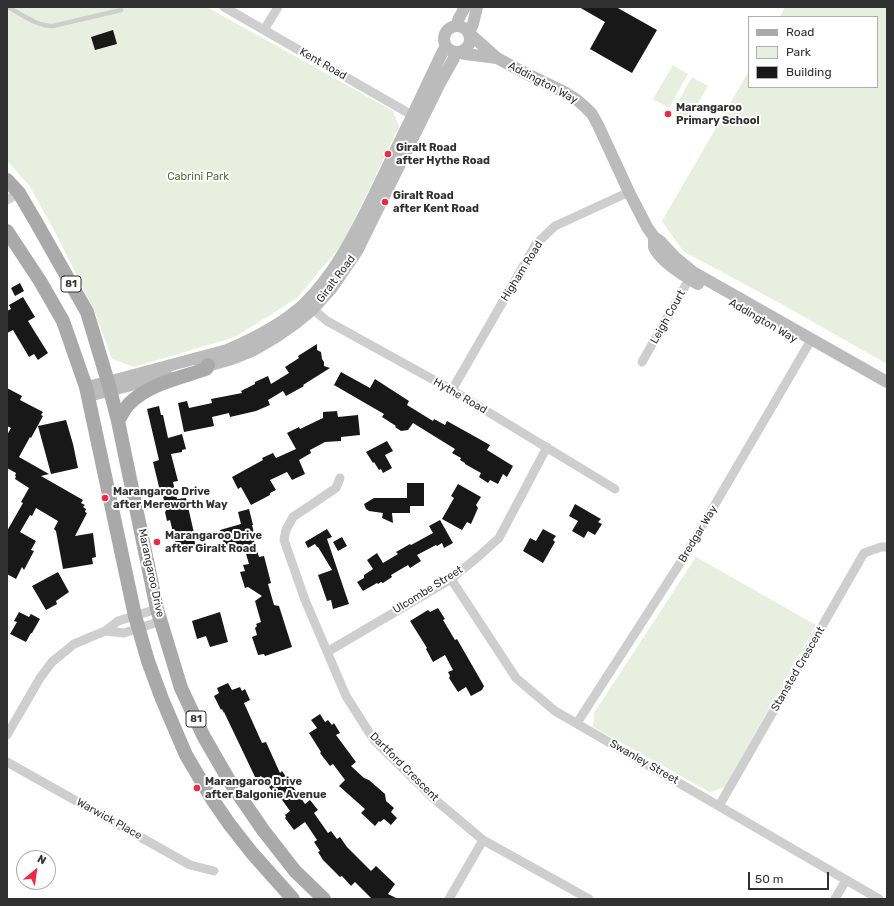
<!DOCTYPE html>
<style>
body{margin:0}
#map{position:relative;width:894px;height:906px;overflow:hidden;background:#fff;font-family:Rubik,sans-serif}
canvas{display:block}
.frame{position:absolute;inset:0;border:8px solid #313131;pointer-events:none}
.legend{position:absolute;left:748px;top:16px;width:130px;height:72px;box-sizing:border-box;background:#fff;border:1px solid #adadad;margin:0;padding:5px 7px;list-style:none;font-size:12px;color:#313131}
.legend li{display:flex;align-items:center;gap:8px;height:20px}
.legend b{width:20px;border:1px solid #adadad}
.north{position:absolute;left:16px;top:850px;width:40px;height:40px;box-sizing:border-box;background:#fff;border:1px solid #adadad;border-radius:50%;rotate:29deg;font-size:11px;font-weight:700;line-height:16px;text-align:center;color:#313131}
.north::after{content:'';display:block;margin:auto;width:14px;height:18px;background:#f32741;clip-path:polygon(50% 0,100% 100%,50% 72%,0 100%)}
.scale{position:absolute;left:748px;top:872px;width:81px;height:18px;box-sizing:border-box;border:2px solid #313131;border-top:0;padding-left:5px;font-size:12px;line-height:14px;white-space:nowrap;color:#313131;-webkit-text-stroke:3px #fff;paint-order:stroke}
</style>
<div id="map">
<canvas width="894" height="906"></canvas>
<div class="frame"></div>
<ul class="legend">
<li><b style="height:5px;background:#a9a9a9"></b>Road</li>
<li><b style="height:11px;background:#e8efde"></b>Park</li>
<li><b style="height:11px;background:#181818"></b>Building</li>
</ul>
<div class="north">N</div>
<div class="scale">50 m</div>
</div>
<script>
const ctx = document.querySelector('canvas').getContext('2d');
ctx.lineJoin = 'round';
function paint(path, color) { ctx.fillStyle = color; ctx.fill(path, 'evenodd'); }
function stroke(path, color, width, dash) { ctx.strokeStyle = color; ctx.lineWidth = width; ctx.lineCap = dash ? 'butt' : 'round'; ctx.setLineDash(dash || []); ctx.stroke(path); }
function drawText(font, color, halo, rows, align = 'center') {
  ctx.font = font + ' Rubik,sans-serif'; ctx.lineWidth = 4; ctx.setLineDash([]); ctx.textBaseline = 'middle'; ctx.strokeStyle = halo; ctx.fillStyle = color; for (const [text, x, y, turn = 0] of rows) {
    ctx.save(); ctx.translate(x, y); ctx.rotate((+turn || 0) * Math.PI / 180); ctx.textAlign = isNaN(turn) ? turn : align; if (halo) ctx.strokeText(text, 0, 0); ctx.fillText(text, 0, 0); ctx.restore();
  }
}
paint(new Path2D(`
 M7,7H207L393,111L399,127L343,243L297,298L235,337L134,367L112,359L94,310L55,232L29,185L7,161Z
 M785,7H887V364L785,306L683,251L662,221L749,71V87H877V17H780Z
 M673,65L688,74L669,108L653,99Z
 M692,77L708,86L688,120L673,111Z
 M696,557L816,625L725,787L710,792L593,727L594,713Z`), '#e8efde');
paint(new Path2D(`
 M579,7H616L657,30L632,73L590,49L605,22Z
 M113,30L117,44L95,50L91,37Z
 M20,283L24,291L15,296L11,288Z
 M23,297L35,317L28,321L48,353L38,360L34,354L29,357L13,330L7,333V311L11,309L9,305Z
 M317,344V350L321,352L322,359L324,362V366L330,368L303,385L304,386L286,396L283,391L268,400L270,405L256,411L230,417L229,413L212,417L214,426L184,432L178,403L187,401L189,408L212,403L211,399L242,393L241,391L255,384V382L268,376L271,384L289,373L285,367L299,358L298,356Z
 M341,372L370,388L375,379L409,401L407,405L433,421L434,419L445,425L447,421L490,445L487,450L513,466L507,477L503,474L498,484L490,480L488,483L479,477L481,473L465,464V463L460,460L461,458L452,453L455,449L413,423L408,430L401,431L395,427L396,426L382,417L384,414L334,385Z
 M7,388L22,396L20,400L43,412L41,415L43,416L31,438L30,437L19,457L49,474L41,476L83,500L81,503L85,505L83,507L86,509L85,512L87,513L75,536L93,533L96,557L92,558L93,564L63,569L56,531L54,529L58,521L36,508L32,516L30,515L20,532L36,541L31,550L34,551L24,570L22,567L16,579L7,574V531L23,503L21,502L29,488L15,479L16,476H15L16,473L7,468V435L11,428L7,426Z
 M159,406L161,415H163L168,438L182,434L186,449L182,450V452L171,454L178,481L173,482L177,499L186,498L194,533L193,534L196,548L178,553L170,520L167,521L165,512L166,511L162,491H160L153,462L159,460L147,409Z
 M337,411L338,417L358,415L360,435L341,437V441L325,442L310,450L311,453L299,460L305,474L292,480L287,472L270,480L276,490L270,493V495L251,505L241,487L238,489L232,477L263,460L262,458L273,453L276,458L296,449L287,433L299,427L300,429L323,418V412Z
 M66,420L73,444L78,468L51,474L38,426Z
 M387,441L393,451L385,455L392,468L383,473L381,469L379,470L374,462L373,463L366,452Z
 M407,483H424V506H410V513H392L393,523L382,518L383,513L369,511L366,509L364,504L374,498H407Z
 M458,484L481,497L476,505L478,508L471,524L467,522L462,530L442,519L454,498L451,496Z
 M575,504L601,519L598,522L602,524L595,535L588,531L584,538L572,531L578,521L569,516Z
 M249,509L253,525H252L254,533L252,534L259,557L264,556L271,583L268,584L274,605L279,606L292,647L265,656L264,654L258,655L252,637L257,635L255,628L257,626L256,624L261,622L255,601L262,596L248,587L245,588L240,572L245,571L243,565L249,564L244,547L226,551L220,530L241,524L238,512Z
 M440,520L453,543L444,548L442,543L437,546L436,545L417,555L421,561L410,568L408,565L391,575L392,577L383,583L381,582L378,584L377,583L363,591L357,582L364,578V575L373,569L367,560L377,553L383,563L398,554L396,552L410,544L411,545L433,533L429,526Z
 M327,529L332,537L327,539L349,604L333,609L331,600L327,601L318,575L332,570L318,547H317L315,544L308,548L305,542Z
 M543,529L556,536L553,540L555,542L543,563L523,551L530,538L536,541Z
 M342,537L347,546L338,551L333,542Z
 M58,572L69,592L56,601L57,604L46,610L32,586Z
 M438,608L445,619L443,620L455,640L457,639L484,686L482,690L471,696L466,687L458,692L449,678L450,676L448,672L453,670L445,655L433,662L426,649L427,648L410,621L428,610L430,612Z
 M19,612L29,617L31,614L40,619L32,633H31L26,642L10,634L17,622L14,621Z
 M220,612L228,642L210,647L206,636L197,639L192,621Z
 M228,683L232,690L240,687L242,691L245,689L250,700L244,703L262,743L266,742L280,773L282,771L305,804L310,800L318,810L314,813L328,833L331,831L337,839L340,837L347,847L371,871L376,866L395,884L388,894L398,899H372L355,882L351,886L342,876L340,877L323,860L318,852L320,851L314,842L317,840L305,822L294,830L285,818L286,817L285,815L290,811L280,797L278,799L261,776L256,779L224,712V713L222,709L221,710L214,696L219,693L217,688Z
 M320,714L325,722L328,720L332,725L334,723L340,733L336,735L356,762L351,766L364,778L369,780L385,794L386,801L394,808L391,812L397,818L391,825L384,819L380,822L379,821L375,826L361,813L365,809L339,786L345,780L333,764L330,766L320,753L321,752L309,733L317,728L311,720Z`), '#181818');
stroke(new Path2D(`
 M8,7C23,15 36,26 53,26L121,10`), '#cecece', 4.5);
stroke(new Path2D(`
 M224,7L417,118
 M264,30L278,7
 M7,200L19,193
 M308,305L327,321L452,390L615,489
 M642,362L692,274
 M452,390L536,244L555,226L629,192
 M340,478L336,488L293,517L286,530L284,540L305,600L346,696L374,740L432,797L483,840L589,899
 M451,579L516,678L555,711L879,899
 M105,631L124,633L161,621
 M327,652L451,579L479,556L499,538L547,447
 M577,723L686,554L811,340
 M7,735L40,678L52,662L74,644L105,631L118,621L157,609
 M7,762L190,865L214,871
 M719,806L864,553L881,547H887
 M449,899L483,840
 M835,899L846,880`), '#cecece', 9);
stroke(new Path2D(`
 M457,25L459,18L465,7
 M444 39a13 13 0 1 1 26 0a13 13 0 1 1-26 0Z
 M469,32L473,24L477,7
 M470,34L497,58L523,72L566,93L577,100L584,106L592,114L598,125L629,192L647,227L654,237L661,242L675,257L693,272L887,382
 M459,52L465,54L497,58
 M654,237C654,240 654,244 654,247C659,260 686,277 698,284
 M200,368L232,359L252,351L276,337L296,323L313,309L331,289L357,251L440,83L454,58L456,52
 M86,387L108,382L227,350C255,338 283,324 305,303C312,296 319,288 325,280C344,255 358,227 372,199C396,150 419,102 442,53L446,46
 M88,396L167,376`), '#bbb', 12);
stroke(new Path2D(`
 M7,180L19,193L36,222L87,312L108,382L118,421L157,609L181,688L204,737L230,782L263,830L295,871L324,899
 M7,231L40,281L63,321L86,387L135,616L148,661L162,699L186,755L212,799L230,825L252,853L293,899
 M118,421C121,416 124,410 128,405C147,384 180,378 206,369L208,365`), '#a9a9a9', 14);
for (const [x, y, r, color] of [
 [668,114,4,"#f32741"],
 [388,154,4,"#f32741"],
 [385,202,4,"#f32741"],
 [105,498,4,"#f32741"],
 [157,542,4,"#f32741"],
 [197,788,4,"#f32741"]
]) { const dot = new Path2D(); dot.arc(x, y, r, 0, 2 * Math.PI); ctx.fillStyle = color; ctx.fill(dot); stroke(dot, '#fff', 1.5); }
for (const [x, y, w] of [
 [71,284,20],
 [196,719,20]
]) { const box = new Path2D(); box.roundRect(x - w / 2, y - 8, w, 16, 3); ctx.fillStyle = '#fff'; ctx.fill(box); stroke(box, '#313131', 1); }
drawText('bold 10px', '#313131', null, [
 ["81",71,284],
 ["81",196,719]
]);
drawText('11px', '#313131', '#fff', [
 ["Kent Road",323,64,30],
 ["Addington Way",543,83,28],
 ["Higham Road",522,271,-58],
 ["Giralt Road",336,279,-53],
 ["Leigh Court",668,317,-61],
 ["Addington Way",763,321,30],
 ["Hythe Road",460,396,30],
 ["Bredgar Way",698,534,-59],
 ["Marangaroo Drive",151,573,78],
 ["Ulcombe Street",428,590,-32],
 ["Stansted Crescent",798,669,-60],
 ["Swanley Street",644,762,30],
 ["Dartford Crescent",404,767,45],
 ["Warwick Place",109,819,29]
]);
drawText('bold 11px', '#313131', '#fff', [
 ["Marangaroo",676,108],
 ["Primary School",676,121],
 ["Giralt Road",396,148],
 ["after Hythe Road",396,161],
 ["Giralt Road",393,196],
 ["after Kent Road",393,209],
 ["Marangaroo Drive",113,492],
 ["after Mereworth Way",113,505],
 ["Marangaroo Drive",165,536],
 ["after Giralt Road",165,549],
 ["Marangaroo Drive",205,782],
 ["after Balgonie Avenue",205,795]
], 'left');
drawText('11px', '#57713a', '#fff', [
 ["Cabrini Park",198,177]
]);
</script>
